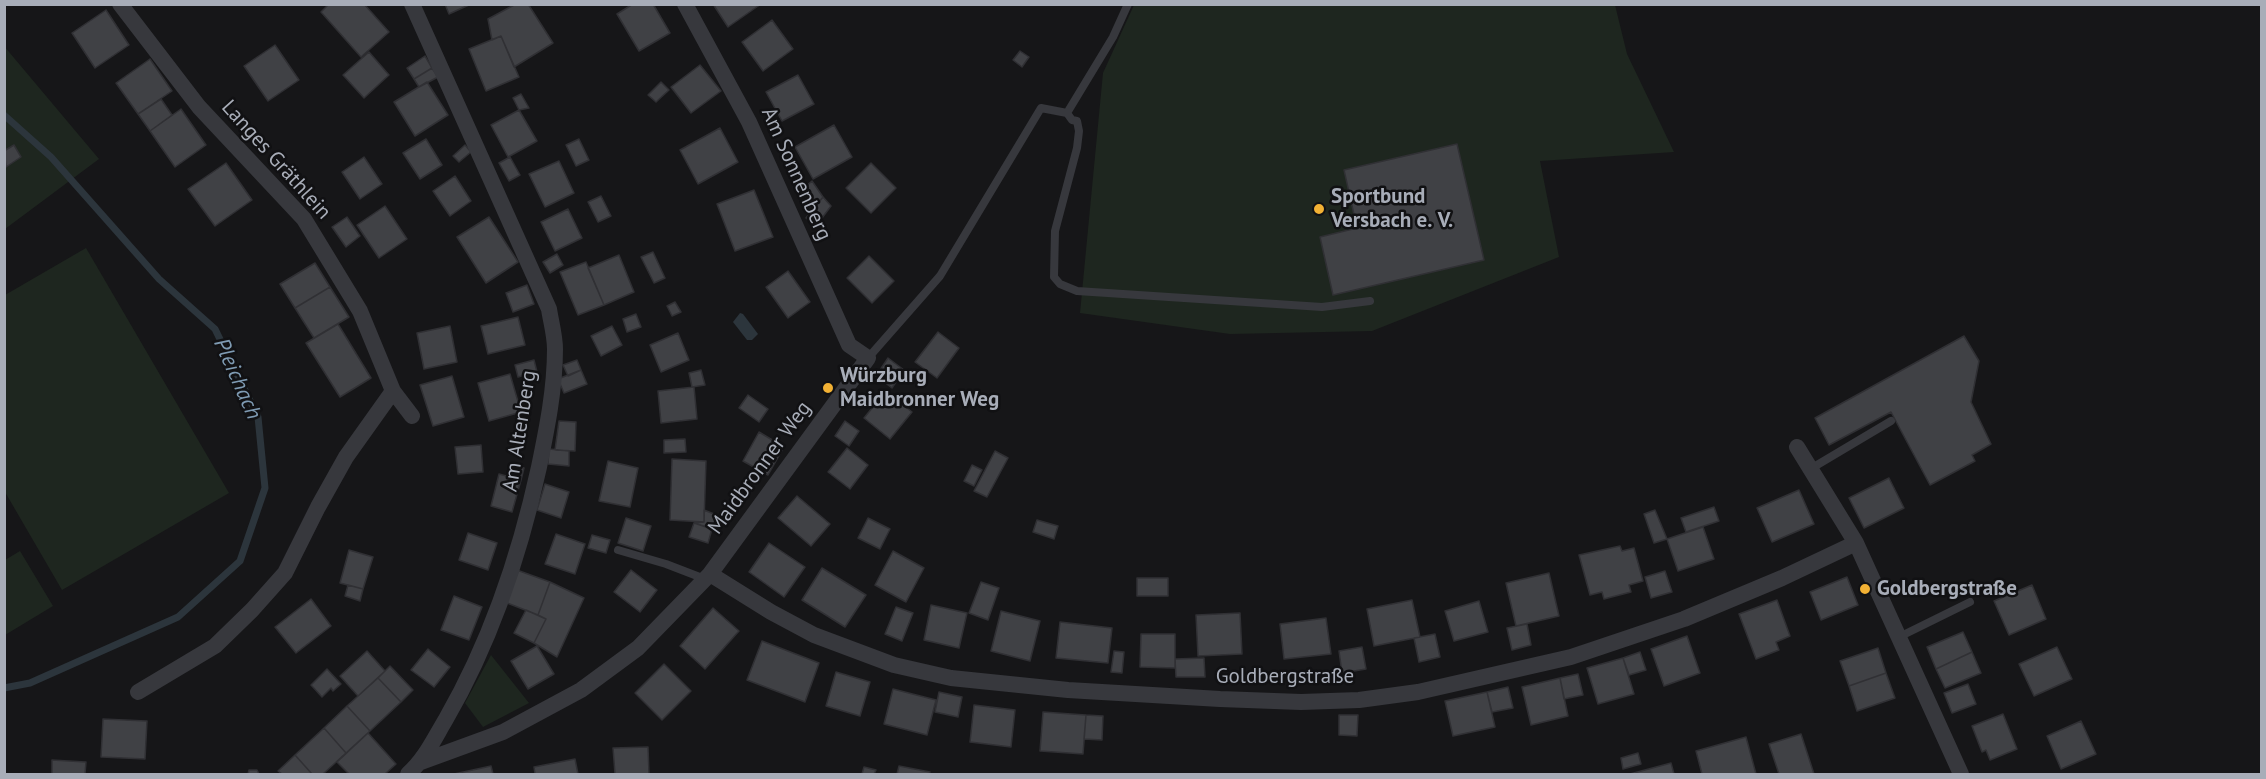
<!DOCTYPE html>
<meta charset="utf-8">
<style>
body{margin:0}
#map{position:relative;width:2266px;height:779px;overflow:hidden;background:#161618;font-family:"PT Sans",sans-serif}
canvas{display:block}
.frame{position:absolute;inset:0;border:6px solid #a8adb8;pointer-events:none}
</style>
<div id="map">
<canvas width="2266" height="779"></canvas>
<div class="frame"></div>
</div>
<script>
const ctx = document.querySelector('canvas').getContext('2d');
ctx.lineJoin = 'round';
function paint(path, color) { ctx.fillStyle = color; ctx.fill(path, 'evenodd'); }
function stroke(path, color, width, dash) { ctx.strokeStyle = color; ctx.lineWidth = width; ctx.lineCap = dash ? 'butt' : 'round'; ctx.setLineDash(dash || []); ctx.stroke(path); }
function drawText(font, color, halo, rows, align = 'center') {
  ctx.font = font + ' "PT Sans",sans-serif'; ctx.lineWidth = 5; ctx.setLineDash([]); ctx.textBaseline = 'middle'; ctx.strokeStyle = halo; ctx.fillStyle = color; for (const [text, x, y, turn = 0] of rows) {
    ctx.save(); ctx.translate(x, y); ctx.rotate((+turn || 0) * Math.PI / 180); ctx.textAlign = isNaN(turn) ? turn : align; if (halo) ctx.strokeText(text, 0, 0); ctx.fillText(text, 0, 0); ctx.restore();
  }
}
paint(new Path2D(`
 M1134,5H1615L1627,54L1674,152L1540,161L1559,257L1372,331L1230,334L1080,313L1103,73Z
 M4,46L99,159L5,229H4Z
 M86,248L229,493L62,590L5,492V295Z
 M20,551L53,606L5,635V560Z
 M491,655L529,703L483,727L465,703Z`), '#1e261f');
paint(new Path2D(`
 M740,313L743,314L758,334L752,340H747L733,322Z`), '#2c353c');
stroke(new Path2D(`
 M4,115L51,157L159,279L215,329L258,417L265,488L240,561L178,617L30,683L4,688`), '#2c353c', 7);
const building = new Path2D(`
 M329,4H364L389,32L361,57L321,12Z
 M445,4H471L449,14Z
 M516,4H528L553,43L514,67L501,36L492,40L488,19Z
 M633,4H653L670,33L639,51L617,14Z
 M713,4H761L728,27Z
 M106,10L129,45L95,68L72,33Z
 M772,20L793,49L763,71L742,42Z
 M501,36L519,77L486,91L469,49Z
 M275,45L299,80L268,101L244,66Z
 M1020,51L1029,57L1022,67L1013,60Z
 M369,52L389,75L364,98L343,75Z
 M425,56L432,68L414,79L407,68Z
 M150,59L172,91L138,114L116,83Z
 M700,65L721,91L691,113L671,87Z
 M432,68L438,77L419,87L414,79Z
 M798,75L814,104L782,121L766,92Z
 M427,82L448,115L415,136L394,102Z
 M661,82L669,90L656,102L648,95Z
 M521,94L529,108L519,110L513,98Z
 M161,99L172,115L150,131L138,114Z
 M181,109L206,145L175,167L150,131Z
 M519,110L537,141L508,157L491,125Z
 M834,125L852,157L813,179L795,147Z
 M720,128L738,162L698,184L680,150Z
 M426,139L442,165L420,179L403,153Z
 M579,139L589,160L576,166L566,145Z
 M1457,144L1484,260L1333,295L1320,237L1357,228L1344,170Z
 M14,145L21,157L6,167L4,151Z
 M465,145L471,152L459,162L453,156Z
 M364,157L382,184L360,199L342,172Z
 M510,157L520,175L509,181L499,163Z
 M559,161L574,193L545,207L529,174Z
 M226,163L252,200L215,226L188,189Z
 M871,163L896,188L871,213L846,188Z
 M455,176L471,201L450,216L433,191Z
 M812,181L823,197L811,212L798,193Z
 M754,190L773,237L735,251L717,204Z
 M601,196L611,216L598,222L588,202Z
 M823,197L831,206L816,226L806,218Z
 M385,206L407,239L379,258L357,225Z
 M568,209L582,238L555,251L541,222Z
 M347,217L360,236L346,247L332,227Z
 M489,217L518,262L486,283L457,237Z
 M653,252L665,278L654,283L641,257Z
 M557,254L563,265L550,273L543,262Z
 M619,255L634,292L604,305L588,268Z
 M869,256L894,281L872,303L847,278Z
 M586,262L604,305L578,315L560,272Z
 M315,263L330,287L295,308L280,284Z
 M788,271L810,302L788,318L766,287Z
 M527,285L534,304L513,312L506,293Z
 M330,287L349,317L314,338L295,308Z
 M675,302L681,312L672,316L667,306Z
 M636,314L641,327L627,332L623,319Z
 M518,317L525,345L488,354L481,326Z
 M338,324L371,378L340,397L306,343Z
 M450,326L457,362L424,369L417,333Z
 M612,326L622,345L601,356L591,336Z
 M938,332L959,348L937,378L915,362Z
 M678,333L689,360L661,372L650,345Z
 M1964,336L1979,361L1971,402L1991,444L1972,455L1975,461L1930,485L1891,412L1829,445L1815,418Z
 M888,358L904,370L892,388L876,376Z
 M534,360L537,372L518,377L515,365Z
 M577,360L581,370L568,376L563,365Z
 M581,370L587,384L564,393L558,379Z
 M701,370L705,385L692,387L689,373Z
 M510,374L521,412L489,421L478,383Z
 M452,376L464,417L433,426L420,385Z
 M694,387L697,419L661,423L658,391Z
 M886,391L912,412L890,439L864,418Z
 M748,395L768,409L759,422L739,408Z
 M559,421L576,422L575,451L555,450Z
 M845,421L859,431L849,446L835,436Z
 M759,432L784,447L768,475L743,461Z
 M685,439L686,452L664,453V440Z
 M481,445L483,472L458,474L455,447Z
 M847,448L868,465L850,489L828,472Z
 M549,449L569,451V466L548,464Z
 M995,451L1008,458L987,497L974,491Z
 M672,459L706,461L704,522L670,520Z
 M608,461L638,468L630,507L599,501Z
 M512,465L524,468L521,480L508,476Z
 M972,465L982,470L974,486L964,481Z
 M499,474L521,480L512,512L491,506Z
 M1889,478L1904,508L1864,528L1849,498Z
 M545,484L569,492L561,518L537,510Z
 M1799,490L1814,524L1772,542L1757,508Z
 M797,496L830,524L811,546L778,518Z
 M1714,507L1719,521L1686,532L1681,518Z
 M704,510L719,516L710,528L694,523L704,522Z
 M1655,510L1667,539L1654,543L1644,514Z
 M626,518L651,526L643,551L618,543Z
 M868,518L890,529L880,549L858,538Z
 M1037,520L1058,526L1054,539L1033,532Z
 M694,523L712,529L708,543L689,537Z
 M1703,527L1714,559L1678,571L1667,539Z
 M468,533L497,543L488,570L459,560Z
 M556,534L585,544L575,574L545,564Z
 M592,535L610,540L606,553L588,548Z
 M769,543L805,567L784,597L749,572Z
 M1620,546L1622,551L1634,548L1643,581L1629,585L1631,592L1604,599L1602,592L1590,595L1579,555Z
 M349,550L373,557L363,589L340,583Z
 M893,551L924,568L906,602L875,585Z
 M822,568L866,595L845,627L802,600Z
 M514,569L550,582L538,615L502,601Z
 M631,570L657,590L640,612L614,592Z
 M1665,571L1672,592L1651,598L1645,577Z
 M1549,573L1559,616L1516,626L1506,583Z
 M1847,577L1858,605L1821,620L1810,592Z
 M1137,578H1168V596H1137Z
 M550,582L584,598L557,657L534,643L546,619L538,615Z
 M981,582L999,588L988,620L969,613Z
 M348,585L363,589L360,601L345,596Z
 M2032,585L2046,619L2009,635L1994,601Z
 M454,596L482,607L469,640L441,630Z
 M311,599L331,626L296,653L275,627Z
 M1412,600L1420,637L1374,646L1367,609Z
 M1777,600L1790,636L1776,642L1779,650L1756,659L1739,614Z
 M1479,601L1488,632L1454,641L1445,611Z
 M931,605L967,613L959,648L924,640Z
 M896,607L913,613L902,641L885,634Z
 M713,608L739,631L705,669L680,646Z
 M526,610L546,619L534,643L514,633Z
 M1001,611L1040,621L1030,661L991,651Z
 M1240,613L1242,654L1198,656L1196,615Z
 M1326,618L1331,654L1284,659L1280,624Z
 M1060,622L1112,628L1108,663L1056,658Z
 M1527,624L1531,645L1512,650L1507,628Z
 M1963,632L1972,652L1936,669L1927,647Z
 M1141,634H1175V668L1140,667Z
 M1435,634L1440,657L1419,662L1414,638Z
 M1687,636L1700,673L1664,686L1651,649Z
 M762,641L819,663L805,702L747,680Z
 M537,646L554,674L528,689L511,661Z
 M1362,647L1366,669L1342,673L1339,651Z
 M2057,647L2072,679L2034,696L2019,664Z
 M1878,648L1886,673L1849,686L1840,661Z
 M428,649L450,667L434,687L411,670Z
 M367,651L385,671L358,696L340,676Z
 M1114,651L1124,652L1122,673L1111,672Z
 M1640,652L1646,670L1629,675L1623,658Z
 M1972,652L1981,673L1945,688L1936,669Z
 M1204,658L1205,677H1176L1175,659Z
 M1623,658L1634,694L1598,704L1587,668Z
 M664,664L691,691L662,720L635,693Z
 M390,666L413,690L401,702L378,678Z
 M327,669L341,684L333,691L331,688L322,697L311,685Z
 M836,672L870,682L860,716L826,706Z
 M1886,673L1895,698L1857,711L1849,686Z
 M1578,674L1583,695L1564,699L1560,678Z
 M378,678L401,702L370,731L347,706Z
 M1560,678L1568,716L1531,725L1522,687Z
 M1968,684L1976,704L1952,713L1944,693Z
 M1508,687L1513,708L1492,712L1487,692Z
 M893,689L936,700L927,735L884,724Z
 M939,692L962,697L958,717L935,712Z
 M1487,692L1495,727L1453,736L1445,701Z
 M974,705L1015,710L1011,747L970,742Z
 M347,706L370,731L346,753L324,728Z
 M1043,712L1086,715L1083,754L1040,751Z
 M2003,714L2017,749L1990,760L1986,750L1982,752L1972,726Z
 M1086,715L1103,716L1102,740L1084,739Z
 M1339,715H1358L1357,736L1339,735Z
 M103,719L147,721L145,759L101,757Z
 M2081,721L2096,754L2061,769L2047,736Z
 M324,728L346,753L323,774H312L295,755Z
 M368,733L396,764L385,774H349L337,762Z
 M1801,734L1814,774H1779L1769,744Z
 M1746,737L1756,774H1702L1696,751Z
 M648,747L649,774H615L613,748Z
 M1638,753L1641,764L1623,769L1621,758Z
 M295,755L312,774H282L278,771Z
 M575,759L578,774H535L534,767Z
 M52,760L86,762L85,774H52Z
 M1671,763L1674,774H1630Z
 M491,766L493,774H454Z
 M899,766L930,772L929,774H897Z
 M864,767L876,770L874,774H862Z
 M249,770H257L259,774H248Z`);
paint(building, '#404145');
stroke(building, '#303034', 1.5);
stroke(new Path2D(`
 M1067,113L1072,120L1077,121L1079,131L1077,148L1055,231L1054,277L1060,284L1077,291L1322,307L1370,301
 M868,358L940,276L1041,108L1067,113L1113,37L1128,4
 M1812,468L1891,421
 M618,550L666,564L705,579
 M1899,637L1970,602`), '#37383d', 8);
stroke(new Path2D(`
 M120,4L199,107L304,219L360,311L393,391L412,416
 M1797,447L1856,543L1961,774
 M710,574L771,612L814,635L894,665L951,678L1068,690L1220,699L1301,702L1359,700L1418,692L1571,657L1684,619L1782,578L1856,543
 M138,692L215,646L252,610L285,573L318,507L346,457L393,391
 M421,762L503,732L581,690L638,648L710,574L868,358L849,345L749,122L685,4
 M408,774C425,759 434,739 446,719C491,641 520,554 539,467C547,428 555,389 555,349C555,336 551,322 549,309L412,4`), '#37383d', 16);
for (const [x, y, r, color] of [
 [1319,209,6,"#f2b134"],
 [828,388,6,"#f2b134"],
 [1865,589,6,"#f2b134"]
]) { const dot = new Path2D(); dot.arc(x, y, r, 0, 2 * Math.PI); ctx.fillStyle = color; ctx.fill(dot); stroke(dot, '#111113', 2); }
drawText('21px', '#a8adb8', '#111113', [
 ["Langes Gräthlein",276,160,48],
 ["Am Sonnenberg",796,174,66],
 ["Am Altenberg",520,431,-81],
 ["Maidbronner Weg",760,468,-54],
 ["Goldbergstraße",1285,677]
]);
drawText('bold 21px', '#a8adb8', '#111113', [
 ["Sportbund",1331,197],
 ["Versbach e. V.",1331,221],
 ["Würzburg",840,376],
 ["Maidbronner Weg",840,400],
 ["Goldbergstraße",1877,589]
], 'left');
drawText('italic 22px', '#7f9bb3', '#111113', [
 ["Pleichach",237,379,66]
]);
</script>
